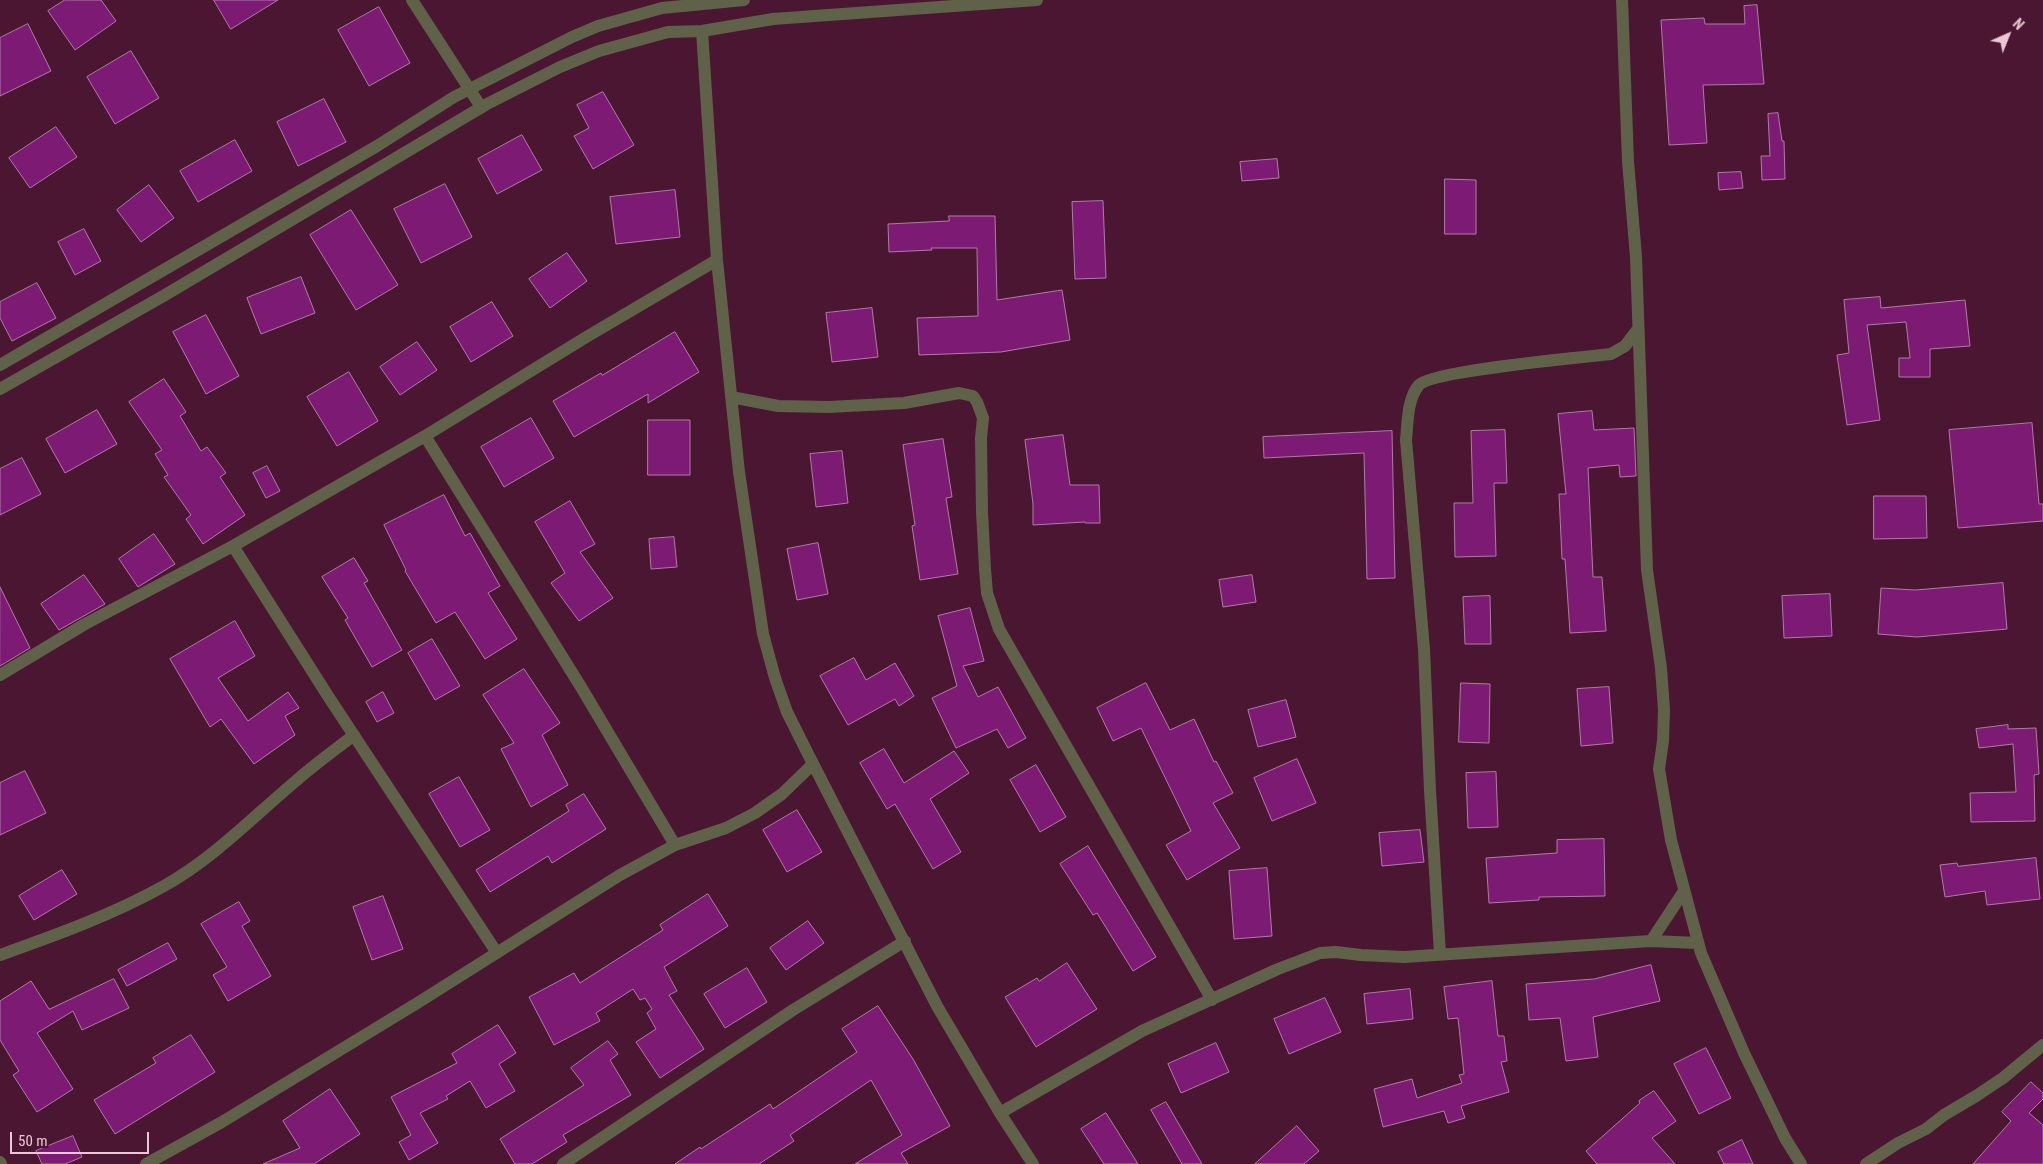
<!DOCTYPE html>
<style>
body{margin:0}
#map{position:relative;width:2043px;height:1164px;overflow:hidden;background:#4b1631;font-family:"Roboto Condensed",sans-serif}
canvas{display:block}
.north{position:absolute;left:1983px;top:10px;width:50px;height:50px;-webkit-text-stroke:4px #4b1631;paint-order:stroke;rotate:44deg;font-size:14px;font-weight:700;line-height:20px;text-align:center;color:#e9c7d4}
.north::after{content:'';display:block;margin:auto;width:18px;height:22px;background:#e9c7d4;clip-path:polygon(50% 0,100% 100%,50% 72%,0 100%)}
.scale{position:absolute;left:10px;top:1132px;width:139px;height:22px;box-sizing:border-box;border:2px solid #e9c7d4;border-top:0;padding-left:6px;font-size:15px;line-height:18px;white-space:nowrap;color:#e9c7d4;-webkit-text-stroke:4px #4b1631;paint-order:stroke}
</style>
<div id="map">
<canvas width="2043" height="1164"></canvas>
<div class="north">N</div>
<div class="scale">50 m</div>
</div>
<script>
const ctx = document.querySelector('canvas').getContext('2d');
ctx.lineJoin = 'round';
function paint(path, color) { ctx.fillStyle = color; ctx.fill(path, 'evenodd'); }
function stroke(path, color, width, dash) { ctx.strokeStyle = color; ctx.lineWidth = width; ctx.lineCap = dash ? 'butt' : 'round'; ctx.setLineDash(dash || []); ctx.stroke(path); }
const building = new Path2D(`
 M65,0H101L116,21L75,50L48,11Z
 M214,0H278L231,29Z
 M1757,5L1764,84L1703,85L1707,143L1669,145L1661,20L1704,18L1705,24H1745L1744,6Z
 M379,7L410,63L369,86L338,30Z
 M28,24L51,71L0,96V38Z
 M131,51L159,98L115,124L87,77Z
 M603,92L634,145L593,169L574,136L589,128L577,105Z
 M324,99L346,142L298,166L277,122Z
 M1778,113L1782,141H1784L1785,179L1762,180L1761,156H1770L1768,114Z
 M56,127L77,157L30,188L9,158Z
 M522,135L542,170L497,194L478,159Z
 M235,140L252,171L198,202L180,171Z
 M1277,159L1279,178L1242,181L1240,162Z
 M1741,172L1743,188L1719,190L1718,173Z
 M1445,179L1476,180V234H1445Z
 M445,184L472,237L421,263L394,209Z
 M149,185L174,218L141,242L117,210Z
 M675,190L680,237L616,244L610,197Z
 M1103,201L1106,278L1075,279L1072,202Z
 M351,210L398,285L356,310L310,235Z
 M949,216H995L997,300L1062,290L1070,340L1001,352L919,355L917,318L978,316L977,248H931L932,250L889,252L888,224L949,221Z
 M84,229L101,261L75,275L58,242Z
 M567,253L587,281L550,308L529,279Z
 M301,277L315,313L261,334L247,298Z
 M37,283L56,318L12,341L0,318V302Z
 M1880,297L1881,308L1965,300L1970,346L1930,349V377H1899V358H1910L1906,322L1867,325L1880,420L1847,425L1837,355L1849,353L1844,300Z
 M492,302L513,336L471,362L450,327Z
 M872,308L878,357L832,362L826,313Z
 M206,315L239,376L206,394L173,332Z
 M675,332L699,372L648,403V394L574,437L553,401L601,373L602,375Z
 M417,342L437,370L400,395L380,367Z
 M349,372L378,421L337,446L307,397Z
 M164,379L186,412L180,416L201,451L207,447L226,473L220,477L245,515L203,544L186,519L191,515L164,477L168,475L155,454L162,450L129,402Z
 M97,410L117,444L65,473L46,439Z
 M1592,411L1594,430L1634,428L1636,476L1620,477L1619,465L1588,468L1593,577H1602L1606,631L1570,633L1565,559H1562L1559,494H1566L1558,414Z
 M531,418L554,458L504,487L481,447Z
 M648,420H690V475H648Z
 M2032,423L2039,504H2043V521L1958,528L1949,430Z
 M1505,430L1507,483H1494L1496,556L1455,557L1454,503H1473L1471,431Z
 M1392,431L1395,578L1367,579L1364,453L1264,458L1263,437Z
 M1063,435L1070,485H1099L1100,523H1085V522L1033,525V504L1025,440Z
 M943,439L952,497L946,498L958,574L920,580L912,526L915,525L903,445Z
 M842,451L848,503L816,507L810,454Z
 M22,458L41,494L0,515V469Z
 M267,466L280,491L266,498L253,473Z
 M444,495L465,536L470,533L500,586L488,593L517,639L485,659L455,612L436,623L405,571L406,570L384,525Z
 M1874,496H1926L1927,538L1874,539Z
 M570,501L595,544L580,552L613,598L579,621L551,583L565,573L535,522Z
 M154,534L175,564L138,587L119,559Z
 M674,537L677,567L651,569L649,539Z
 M818,543L828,594L797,600L787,549Z
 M354,558L368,581L364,583L402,650L372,667L345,620L348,618L322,577Z
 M84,575L105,604L59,630L41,604Z
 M1252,575L1256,602L1223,607L1219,580Z
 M2003,583L2007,629L1917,637L1878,634L1881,588L1915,590Z
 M0,587L30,648L0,666Z
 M1830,594L1832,636L1784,638L1782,596Z
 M1490,596L1491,644H1465L1463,597Z
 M970,608L984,661L963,666L978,697L998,687L1026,738L1008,748L997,729L956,748L932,698L957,686L938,616Z
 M235,621L255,656L218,678L248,721L288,692L299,708L285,716L295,735L254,764L221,719L210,727L170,659Z
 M432,639L460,686L435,700L408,653Z
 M854,658L866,680L895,663L914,696L899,706L895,699L848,725L820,676Z
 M524,669L560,723L542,735L568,785L531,807L501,749L514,743L483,695Z
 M1146,683L1170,730L1194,719L1214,762L1216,761L1233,793L1213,803L1240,848L1187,880L1166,845L1191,831L1141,728L1113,741L1097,708Z
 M1461,683L1490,684L1489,743L1459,742Z
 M1609,687L1613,743L1581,746L1577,689Z
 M383,692L394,713L377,722L366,702Z
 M1286,700L1296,737L1258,747L1248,710Z
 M2008,725V729L2036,728L2039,774L2034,775L2035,821L1971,822L1970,793L2016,792L2013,744L1979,748L1976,729Z
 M884,749L904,783L954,751L969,773L930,799L961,852L933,869L895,804L887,809L860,763Z
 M1297,759L1316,803L1272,821L1254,778Z
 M1036,765L1066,817L1040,832L1010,780Z
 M25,771L46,813L0,835V783Z
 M1496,772L1498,827L1468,828L1466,773Z
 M459,777L490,830L460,847L429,794Z
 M584,794L606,829L552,863L548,856L490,892L476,870L569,811L566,805Z
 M797,810L822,852L787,872L763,830Z
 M1420,830L1424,862L1382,866L1379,833Z
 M1604,839L1605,896L1539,897V900L1489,903L1486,858L1557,853V840Z
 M1088,846L1156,957L1133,971L1097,913L1093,915L1060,864Z
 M2036,858L2040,899L1987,905L1985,891L1945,897L1940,865L1957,863L1958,866Z
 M1267,868L1272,936L1234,939L1229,871Z
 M62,870L77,894L34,920L19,896Z
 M708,894L728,926L664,967L677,991L669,995L704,1049L660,1078L636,1042L656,1029L647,1013L652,1009L645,998L640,1000L633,989L596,1013L600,1021L554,1045L529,997L574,973L580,983L663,930L660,925Z
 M383,896L403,949L372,960L353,907Z
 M239,902L250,921L242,926L271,976L228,1001L213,975L227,967L201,924Z
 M808,921L824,943L786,970L770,948Z
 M168,943L177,959L127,986L118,970Z
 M1067,963L1097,1009L1036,1047L1005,997L1037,978L1039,981Z
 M1651,965L1660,1001L1593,1017L1598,1057L1566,1061L1560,1018L1529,1020L1526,984L1594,979Z
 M747,968L767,1002L725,1028L704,994Z
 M114,979L129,1008L82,1030L73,1011L37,1033L73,1089L37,1112L13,1075L19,1071L0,1040V1001L31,981L49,1009Z
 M1492,981L1498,1036H1504L1507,1061L1501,1062L1509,1092L1461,1106L1465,1118L1448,1123L1444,1111L1383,1127L1374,1089L1412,1079L1417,1098L1462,1083L1459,1075L1464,1074L1458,1018L1448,1019L1444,987Z
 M1410,989L1413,1019L1367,1024L1364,994Z
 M1325,998L1341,1032L1289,1054L1274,1019Z
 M878,1006L913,1059L950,1126L901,1153L908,1164H855L902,1135L871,1080L790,1135L794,1141L759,1164H675L700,1147L701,1149L770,1104L773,1109L857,1052L842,1029Z
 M498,1025L516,1053L499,1064L515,1091L486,1108L470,1081L446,1096L448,1099L420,1113L438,1143L409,1160L399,1142L411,1135L391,1097L457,1063L452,1054Z
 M191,1035L215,1072L115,1134L94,1100L156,1063L153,1058Z
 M608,1041L618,1054L610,1060L631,1095L563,1135L567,1142L532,1164H515L500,1139L584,1085L571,1068Z
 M1216,1043L1229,1072L1181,1093L1168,1064Z
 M1706,1048L1731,1098L1699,1114L1674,1064Z
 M2031,1082L2043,1093V1099L2029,1113L2043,1125V1164H1973L2011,1121L2002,1112Z
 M330,1089L360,1134L314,1164H263L300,1148L283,1121Z
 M1654,1091L1676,1121L1652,1138L1675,1164H1597L1586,1151L1640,1103L1639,1101Z
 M1166,1102L1202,1164H1182L1151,1110Z
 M1106,1113L1138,1164H1104L1081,1129Z
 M1297,1126L1319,1151L1304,1164H1255Z
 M73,1136L82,1157L65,1164H42L36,1151Z
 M1742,1140L1753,1164H1724L1718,1152Z`);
paint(building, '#7d1b74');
stroke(building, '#af7ca7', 1);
stroke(new Path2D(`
 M412,0L481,107
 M1622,0L1628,161L1636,257L1647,570L1661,668L1664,710L1663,741L1659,769L1671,840L1701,953L1744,1053L1785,1138L1801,1164
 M702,31L717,260L739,472L763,634L775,678L787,712L806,750L937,1006L1000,1113L1033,1164
 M0,365L377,146L454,97L572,37L598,26L662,8L744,0
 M0,389L165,295L487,104L560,67L599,51L668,32L702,31L773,19L1037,0
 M731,397L778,406L829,407L904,403L959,393L973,396L977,402L983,418L981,438L982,512L985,569L987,593L999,629L1212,1000
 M425,436L581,687L675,845
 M233,546L328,696L497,953
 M0,675L85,624L233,546L425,436L588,336L717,260
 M1651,941L1684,891
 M1440,954L1430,790L1424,649L1406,440C1408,422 1407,399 1419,385C1432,371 1583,357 1611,354L1625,346L1638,329
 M0,955C56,935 112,915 164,886C214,858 254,816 297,780C315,764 335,750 354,735
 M1000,1113L1142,1031L1278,969L1320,953L1336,952L1361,955L1404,957L1651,941L1698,943
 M0,1162L1,1164
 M146,1164L222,1122L419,1002L620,875L675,845L726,828L755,813L782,794L813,764
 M563,1164L793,1010L905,941
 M1866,1164L1898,1143L1926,1129L1944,1115L1976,1096L2003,1078L2043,1045`), '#5f6248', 12);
</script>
